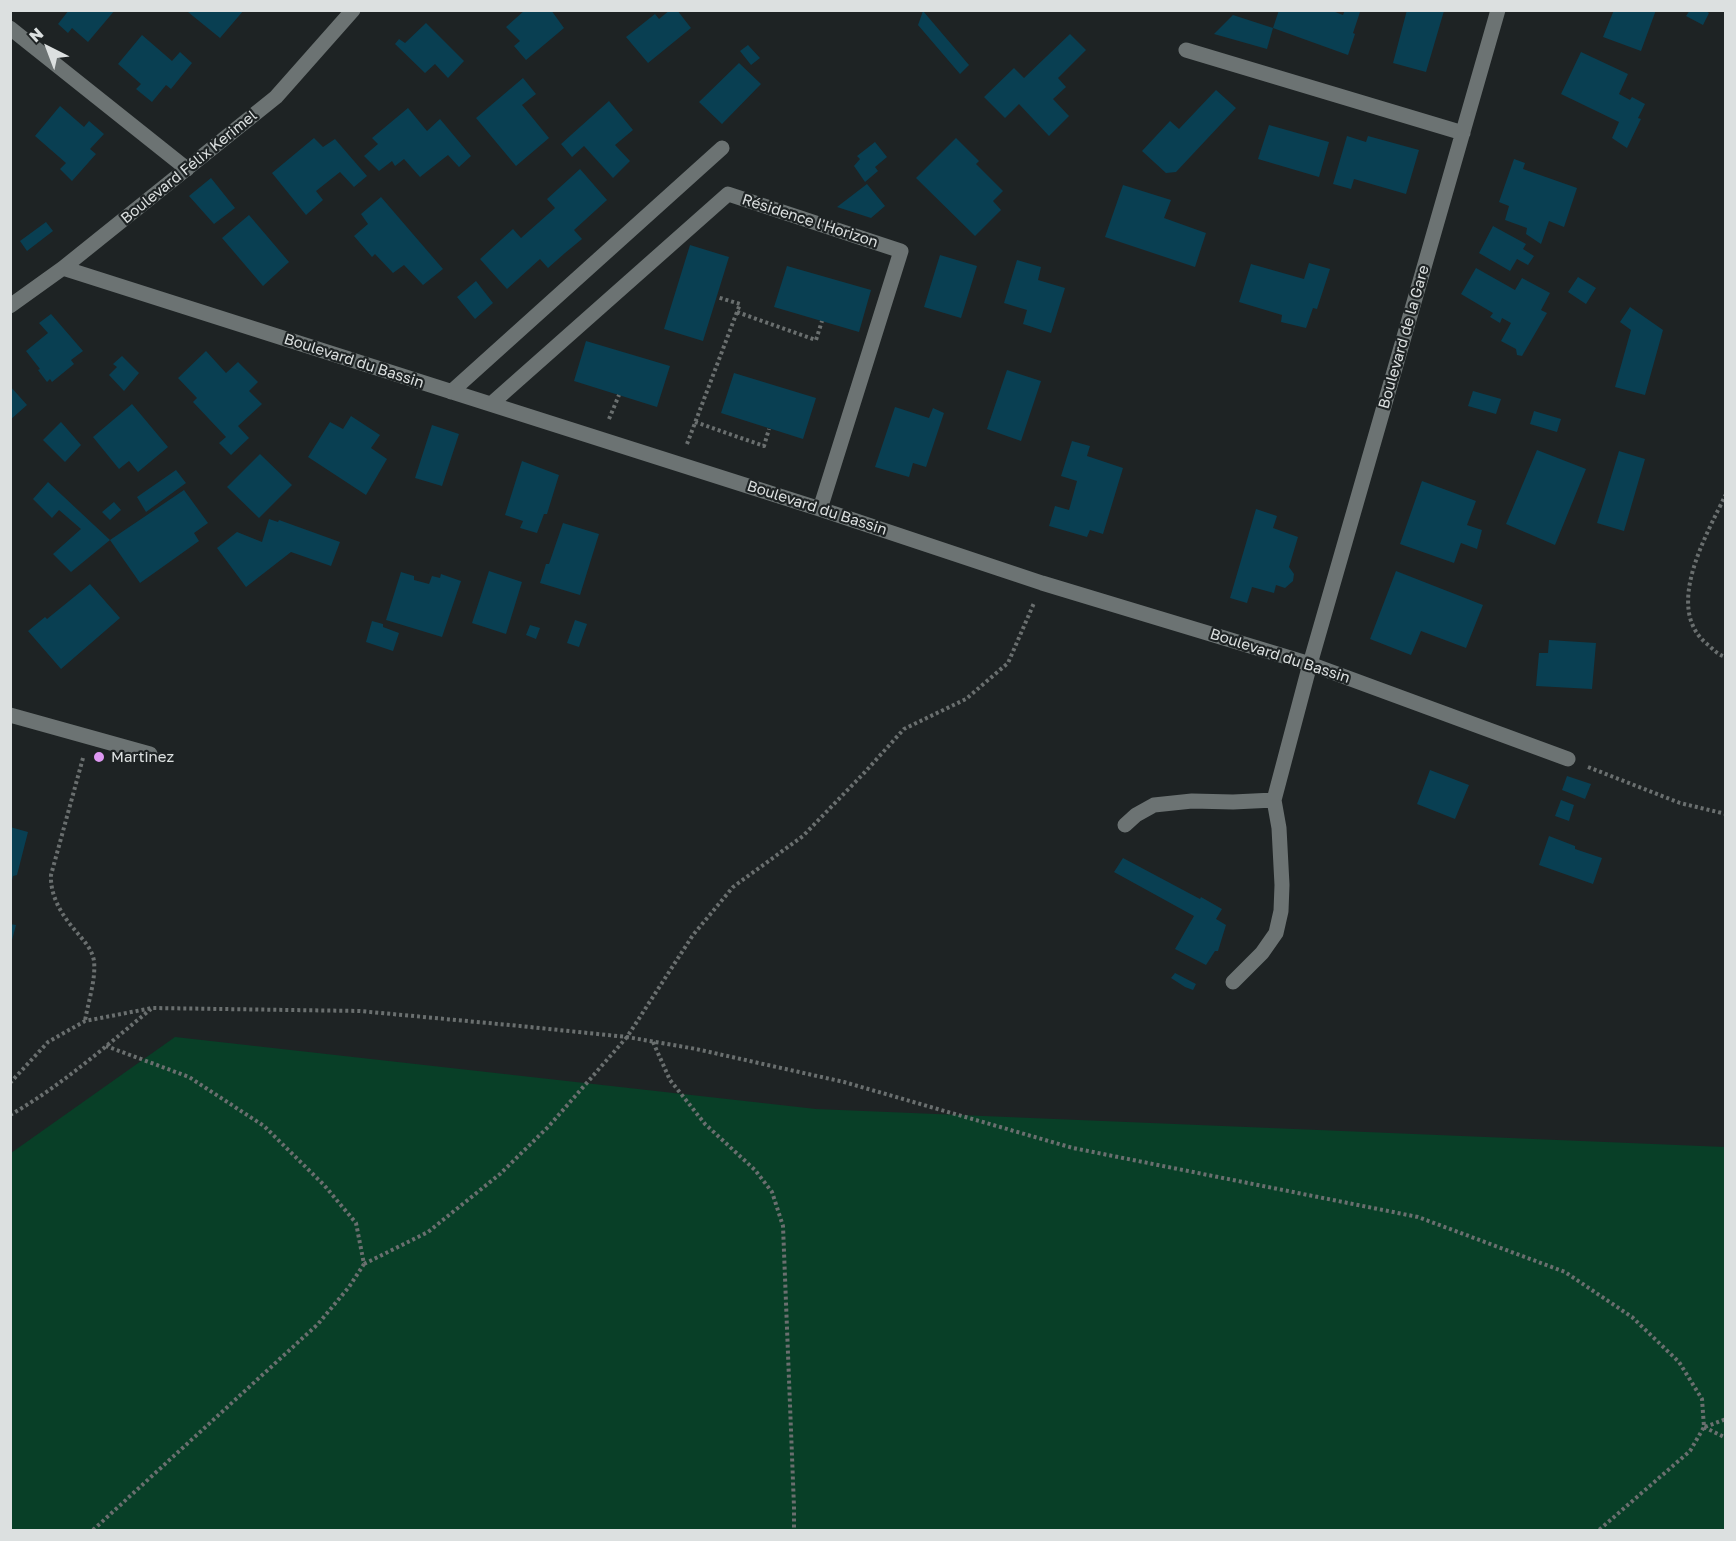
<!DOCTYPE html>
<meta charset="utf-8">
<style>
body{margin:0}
#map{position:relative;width:1736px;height:1541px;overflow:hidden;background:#1e2324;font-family:"Golos Text",sans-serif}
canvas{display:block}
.frame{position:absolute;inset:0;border:12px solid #dce0e0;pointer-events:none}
.north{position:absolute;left:18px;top:18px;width:60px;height:60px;-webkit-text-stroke:4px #1e2324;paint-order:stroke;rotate:318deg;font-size:16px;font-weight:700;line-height:24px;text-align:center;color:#dce0e0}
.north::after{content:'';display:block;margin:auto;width:21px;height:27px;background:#dce0e0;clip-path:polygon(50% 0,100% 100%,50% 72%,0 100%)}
</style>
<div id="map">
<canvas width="1736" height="1541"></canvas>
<div class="frame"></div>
<div class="north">N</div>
</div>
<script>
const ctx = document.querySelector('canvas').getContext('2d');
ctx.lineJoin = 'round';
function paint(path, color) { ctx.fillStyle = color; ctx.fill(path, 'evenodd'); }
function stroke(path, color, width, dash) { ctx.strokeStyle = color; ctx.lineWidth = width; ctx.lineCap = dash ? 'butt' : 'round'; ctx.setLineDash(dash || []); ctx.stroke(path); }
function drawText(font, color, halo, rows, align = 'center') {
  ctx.font = font + ' "Golos Text",sans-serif'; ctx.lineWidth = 4.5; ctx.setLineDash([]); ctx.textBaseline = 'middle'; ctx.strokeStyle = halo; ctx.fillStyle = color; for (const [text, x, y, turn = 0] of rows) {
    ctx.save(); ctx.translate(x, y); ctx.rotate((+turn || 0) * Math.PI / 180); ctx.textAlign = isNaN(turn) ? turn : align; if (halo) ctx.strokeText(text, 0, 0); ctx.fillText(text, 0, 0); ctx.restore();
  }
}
paint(new Path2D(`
 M175,1037L816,1109L1725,1147V1530H11V1153Z`), '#083f27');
paint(new Path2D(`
 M69,10H115L88,42L72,28L68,33L58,24Z
 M190,10H244L220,38L188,12Z
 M525,10H551L564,28L526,60L514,46L520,41L506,27Z
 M670,10H677L691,28L648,63L626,37L655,14L659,19Z
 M1279,10H1330L1343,15L1345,10L1360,12L1353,33L1355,34L1348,55L1273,28Z
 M1407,10L1444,11L1426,72L1393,63Z
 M1614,10H1656L1641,51L1603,37Z
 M1690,10H1704L1709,13L1703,25L1686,16Z
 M923,11L969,65L960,74L918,25Z
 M1233,15L1273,28L1267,49L1214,34Z
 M426,23L464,61L448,78L435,64L425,73L395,44L399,39L405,43Z
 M1070,34L1086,50L1058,78L1066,87L1053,99L1069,116L1049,136L1019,104L1005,118L984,97L1014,68L1024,78Z
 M142,35L172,61L180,52L192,63L171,89L166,85L152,102L136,89L141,84L118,64Z
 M748,45L760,58L751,65L740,51Z
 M1581,52L1628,74L1619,94L1630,100L1632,97L1645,104L1638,118L1641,119L1627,148L1612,138L1619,122L1561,94Z
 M739,63L761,84L722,124L699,102Z
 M523,78L536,94L522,105L549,138L516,166L476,118Z
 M1216,90L1236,108L1176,172L1166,173L1142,151L1170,121L1179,129Z
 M609,101L633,130L615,145L630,161L613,178L584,146L572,157L561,144Z
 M60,106L84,127L89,121L104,134L90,149L96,154L72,181L60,169L66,163L35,136Z
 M408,108L427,131L440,119L471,156L459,167L448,155L420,177L404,159L395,166L392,161L379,171L364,156L378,144L372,138Z
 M1269,125L1329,142L1319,177L1258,159Z
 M1347,136L1366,142L1368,136L1419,150L1406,194L1354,179L1351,189L1333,184Z
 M314,138L323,147L335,139L367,176L354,187L340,172L316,191L323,200L306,215L272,173Z
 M956,138L979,161L976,164L1003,191L993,201L1001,210L975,236L916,178Z
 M875,142L887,157L875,167L878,171L865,182L854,166L860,159L857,156Z
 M1514,159L1525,163L1523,169L1577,188L1564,227L1549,221L1541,244L1526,234L1527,228L1505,220L1509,206L1499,202Z
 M580,169L607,200L574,230L582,239L565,253L548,268L540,259L507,289L480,259L513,229L521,238L555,208L547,199Z
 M211,178L235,208L214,224L189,196Z
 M867,184L885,206L871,218L837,207Z
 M1123,185L1171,200L1164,218L1206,233L1195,267L1105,237Z
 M381,197L443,269L423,285L404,265L393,273L375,254L372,257L354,236L368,224L361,214Z
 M249,215L289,262L263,286L222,238Z
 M46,222L53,231L27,251L20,241Z
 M1493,226L1526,244L1523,249L1534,256L1528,265L1517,259L1510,271L1479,253Z
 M690,245L729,257L703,341L664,329Z
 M940,255L977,266L961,318L924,307Z
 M1017,260L1041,267L1038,280L1065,288L1051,333L1023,324L1027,310L1004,303Z
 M1309,263L1330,269L1317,309L1313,308L1306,328L1281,322L1282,315L1239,302L1251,264L1304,279Z
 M787,266L871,290L859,332L774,307Z
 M1476,268L1515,290L1522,278L1550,293L1541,310L1547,313L1522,356L1517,355L1516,349L1501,341L1511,323L1502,318L1500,323L1490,317L1493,313L1461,294Z
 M1578,277L1596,288L1586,304L1568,292Z
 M476,281L493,303L475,319L457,297Z
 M1630,307L1663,330L1645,395L1615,387L1631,330L1620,322Z
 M51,314L83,351L71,360L74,364L52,382L50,379L47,382L38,370L40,369L26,351L48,333L39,323Z
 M586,341L670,366L657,407L574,381Z
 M206,351L226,373L238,362L258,382L249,391L262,404L238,426L249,438L231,455L219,443L226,437L193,402L197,398L178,378Z
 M122,356L139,373L124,391L109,375L117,367L113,364Z
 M1007,370L1041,381L1021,441L987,429Z
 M734,373L816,398L803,439L721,413Z
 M10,386L27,405L10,420Z
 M1473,391L1501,399L1496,414L1468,406Z
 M132,404L168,447L138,472L129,461L119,469L93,437Z
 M895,407L929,418L933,408L944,413L926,467L913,463L909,477L875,467Z
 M1534,411L1561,419L1557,432L1530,424Z
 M351,416L380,435L371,448L387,459L366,495L308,457L330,422L343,429Z
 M61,422L81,445L65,462L43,440Z
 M432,425L459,434L442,486L415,478Z
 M1072,441L1090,446L1087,456L1123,468L1103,534L1090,530L1087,537L1049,526L1055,506L1069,510L1077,481L1061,476Z
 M1537,450L1586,469L1555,545L1506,524Z
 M1619,451L1645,459L1624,531L1597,523Z
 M260,454L292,485L259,518L227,487Z
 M522,461L559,475L547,514H544L537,533L520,528L523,521L505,515Z
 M176,470L186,483L146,512L137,497Z
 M1422,481L1476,501L1467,525L1482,530L1477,549L1461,543L1454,563L1400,544Z
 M48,482L110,540L71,572L53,554L81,529L59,510L52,518L33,499Z
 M184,490L208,523L194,533L199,541L140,583L110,540Z
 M114,502L121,510L110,520L102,512Z
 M1256,509L1277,516L1273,528L1298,537L1289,567L1294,574L1293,581L1285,588L1276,585L1274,593L1252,587L1247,603L1230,598Z
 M269,519L278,522L279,520L340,542L331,566L291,552L246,587L217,548L237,532L262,542Z
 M563,523L599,534L580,595L540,583L546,564H549Z
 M489,571L522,582L506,634L472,623Z
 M1396,571L1483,605L1466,648L1421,631L1411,655L1370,639Z
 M401,572L414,576V580L429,584L432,576L440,578L441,574L461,581L442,637L386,620Z
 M90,584L120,618L61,669L28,631L45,617L47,619Z
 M575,620L587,624L579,647L567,643Z
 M372,621L383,624V627L399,633L393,651L366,642Z
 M530,625L540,628L536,639L526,635Z
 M1549,640L1596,643L1592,689L1536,686L1539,653H1548Z
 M1430,770L1469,785L1455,819L1417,804Z
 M1567,776L1591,784L1585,799L1562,790Z
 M1561,800L1574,805L1569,821L1555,816Z
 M10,827L28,832L17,875L13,876L11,885Z
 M1549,836L1575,846V849L1602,858L1593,884L1539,865Z
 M1123,858L1200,899L1201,897L1222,909L1216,919L1226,925L1218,951H1215L1206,965L1175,949L1194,916L1114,872Z
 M10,924L16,925L11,944L10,943Z
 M1175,973L1196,984L1193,990L1185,987L1171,978Z`), '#093f52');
stroke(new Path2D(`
 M737,312L816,340L822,321
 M609,419L619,395
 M695,422L764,446L769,429
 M687,444L740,304L717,297
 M1726,494C1707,534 1663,608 1707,644C1713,649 1718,655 1726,657
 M83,758L51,875C50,895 61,914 74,929C82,939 92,948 94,961C96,980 88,1002 85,1021
 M1588,767L1680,803L1726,814
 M653,1042L670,1080L705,1124L755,1170L772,1192L783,1226L794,1507V1530
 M10,1083L48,1042L85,1021L152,1008L360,1011L520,1026L627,1037L696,1049L844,1082L1073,1148L1418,1217L1565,1272L1632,1317L1679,1362L1702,1399L1704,1427L1690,1451L1599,1530
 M10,1115C61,1086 106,1046 151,1009
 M364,1264L428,1232L500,1174L549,1126L627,1037L693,935L733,887L803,836L865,772L904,729L966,699L1008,663L1034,603
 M1704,1427L1726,1438
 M1705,1427L1726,1419
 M93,1530L318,1324L349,1287L364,1264L356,1223L324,1185L264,1126L189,1077L106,1046`), '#6a6f6f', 4, [3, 3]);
stroke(new Path2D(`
 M10,28L187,169
 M1186,50L1463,133
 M63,268L820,509L1042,583L1310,664L1568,759
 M10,306L63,268L276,97L353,10
 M451,392L722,148
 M491,404L728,194L901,251L820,509
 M10,715L150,754
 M1125,825L1136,815L1154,805L1192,801L1233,802L1274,800
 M1233,982L1262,953L1276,933L1281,911L1282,885L1279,828L1274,800L1310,664L1498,10`), '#6c7373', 15);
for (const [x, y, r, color] of [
 [99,757,6,"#de98f2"]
]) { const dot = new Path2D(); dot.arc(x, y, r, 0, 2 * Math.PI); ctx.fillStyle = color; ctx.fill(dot); stroke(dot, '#1e2324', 2); }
drawText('15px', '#dce0e0', '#1e2324', [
 ["Boulevard Félix Kerimel",189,167,-39],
 ["Résidence l'Horizon",810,221,18],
 ["Boulevard de la Gare",1404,337,-74],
 ["Boulevard du Bassin",354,361,18],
 ["Boulevard du Bassin",817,508,18],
 ["Boulevard du Bassin",1280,656,18]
]);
drawText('15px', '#dce0e0', '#1e2324', [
 ["Martinez",111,757]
], 'left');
</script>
